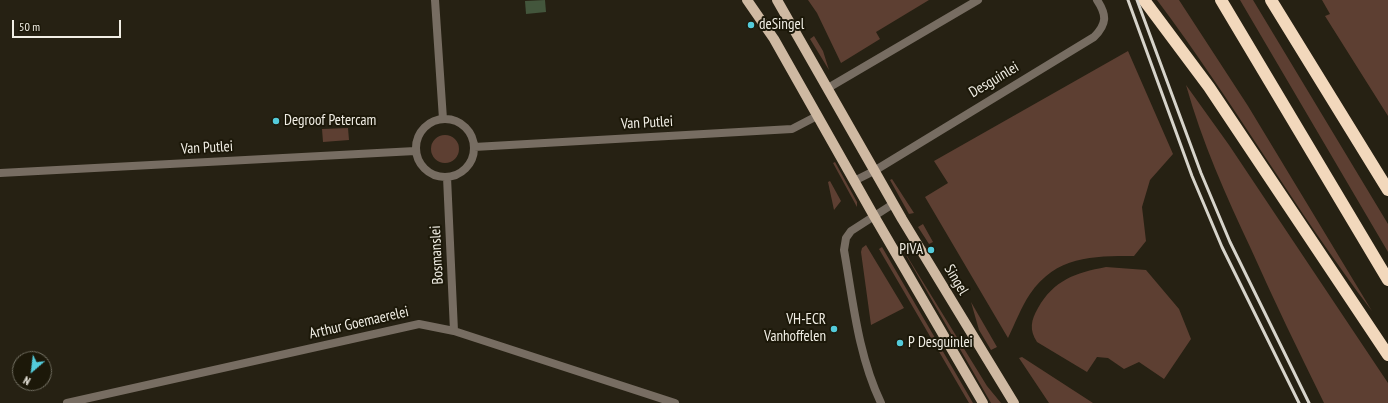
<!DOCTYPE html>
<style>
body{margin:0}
#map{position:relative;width:1388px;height:403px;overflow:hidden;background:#262113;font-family:"PT Sans Narrow",sans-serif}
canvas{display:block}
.north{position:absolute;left:12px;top:351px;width:40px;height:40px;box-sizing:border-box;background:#1c1809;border:1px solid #716e61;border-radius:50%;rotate:208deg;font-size:11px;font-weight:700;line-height:16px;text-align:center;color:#f1eee5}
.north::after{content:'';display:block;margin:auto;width:14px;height:18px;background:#53cbdb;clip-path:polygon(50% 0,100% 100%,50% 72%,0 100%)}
.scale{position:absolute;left:12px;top:20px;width:109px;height:18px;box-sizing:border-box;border:2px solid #f1eee5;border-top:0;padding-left:5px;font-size:12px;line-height:14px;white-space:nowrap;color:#f1eee5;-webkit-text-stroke:3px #1c1809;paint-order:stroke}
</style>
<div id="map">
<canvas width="1388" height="403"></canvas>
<div class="north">N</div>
<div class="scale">50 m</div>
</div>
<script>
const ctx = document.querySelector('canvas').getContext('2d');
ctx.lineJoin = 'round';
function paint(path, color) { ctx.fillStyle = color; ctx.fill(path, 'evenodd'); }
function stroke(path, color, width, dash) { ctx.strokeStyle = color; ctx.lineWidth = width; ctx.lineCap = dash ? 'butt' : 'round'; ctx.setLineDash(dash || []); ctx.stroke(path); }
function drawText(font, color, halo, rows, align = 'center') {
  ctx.font = font + ' "PT Sans Narrow",sans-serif'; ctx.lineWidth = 4; ctx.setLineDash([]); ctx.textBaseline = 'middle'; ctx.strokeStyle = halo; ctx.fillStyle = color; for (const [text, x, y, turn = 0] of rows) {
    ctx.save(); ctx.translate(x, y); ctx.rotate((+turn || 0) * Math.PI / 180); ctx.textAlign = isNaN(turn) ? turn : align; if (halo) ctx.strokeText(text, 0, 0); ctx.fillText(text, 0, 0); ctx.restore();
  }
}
paint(new Path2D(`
 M808,0H929L876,32L880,39L841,63L817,13Z
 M1157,0H1179L1248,106L1372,311C1296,211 1233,101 1157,0Z
 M1240,0H1253L1388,224V252Z
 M1322,0H1388V116L1325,16L1330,14Z
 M814,36L823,51L829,70L810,39Z
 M1128,51L1173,154L1150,180L1142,207L1146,241L1134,256C1092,256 1056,256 1030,294C1021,307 1015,324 1008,338L925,197L948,183L934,161Z
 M1186,85L1229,145L1388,383V403H1324C1299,352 1274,301 1251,249C1226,196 1202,142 1186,85Z
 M348,128L349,140L323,142L322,129Z
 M431 149a14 14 0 1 1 28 0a14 14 0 1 1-28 0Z
 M835,162L857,202V207L833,163Z
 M892,179L914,213L909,214L890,180Z
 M830,181L841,201L834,210L828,182Z
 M923,224L933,242L929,244L918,227Z
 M899,243L987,386L1001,403H991Z
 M866,245L904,308L871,325L861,252L862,248Z
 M882,247L973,403H969L879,249Z
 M1106,267L1146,270L1179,309L1191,339L1164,379L1139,362L1124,369L1108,358L1097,357L1087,372L1037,342C1029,330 1031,320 1038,308C1054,280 1075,273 1106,267Z
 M971,302L997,347L991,350L979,330Z
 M1022,357L1093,403H1049L1019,358Z`), '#5d3f32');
paint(new Path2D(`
 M545,0L546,12L526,14L525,1Z`), '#43563c');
stroke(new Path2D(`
 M435,0L443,119
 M828,88L978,0
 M416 148a29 29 0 1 1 58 0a29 29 0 1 1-58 0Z
 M474,147L792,129L817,116
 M0,173L415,151
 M447,177L454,331
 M854,181L874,171L1094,37C1107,24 1107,15 1097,0
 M67,403L419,324L454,331L675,403
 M881,403C858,355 853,301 844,250L846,238L851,231L893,204`), '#776d62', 8);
stroke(new Path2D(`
 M747,0L774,39L874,216L983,403
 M777,0L902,219L1014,403`), '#cfb9a2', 10);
stroke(new Path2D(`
 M1144,0L1209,87L1388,355
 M1221,0L1388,280
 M1271,0L1388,190`), '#f2d8bc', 12);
stroke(new Path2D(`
 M1128,0L1192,176L1222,247L1299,403
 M1137,0L1201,173L1230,242L1309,403`), '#d7d4cb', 3);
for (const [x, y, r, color] of [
 [751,25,4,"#53cbdb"],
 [276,121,4,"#53cbdb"],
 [931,250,4,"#53cbdb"],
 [834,329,4,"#53cbdb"],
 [900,343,4,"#53cbdb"]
]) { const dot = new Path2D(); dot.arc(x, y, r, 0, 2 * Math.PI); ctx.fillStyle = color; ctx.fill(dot); stroke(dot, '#1c1809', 1.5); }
drawText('15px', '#f1eee5', '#1c1809', [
 ["deSingel",759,25],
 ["Degroof Petercam",284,121],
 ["PIVA",923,250,"right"],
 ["VH-ECR",826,320,"right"],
 ["Vanhoffelen",826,337,"right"],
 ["P Desguinlei",908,343]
], 'left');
drawText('15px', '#f1eee5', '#1c1809', [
 ["Desguinlei",994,80,-31],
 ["Van Putlei",647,123,-3],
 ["Van Putlei",207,148,-3],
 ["Bosmanslei",437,255,-93],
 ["Singel",956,280,59],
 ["Arthur Goemaerelei",359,323,-13]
]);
</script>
